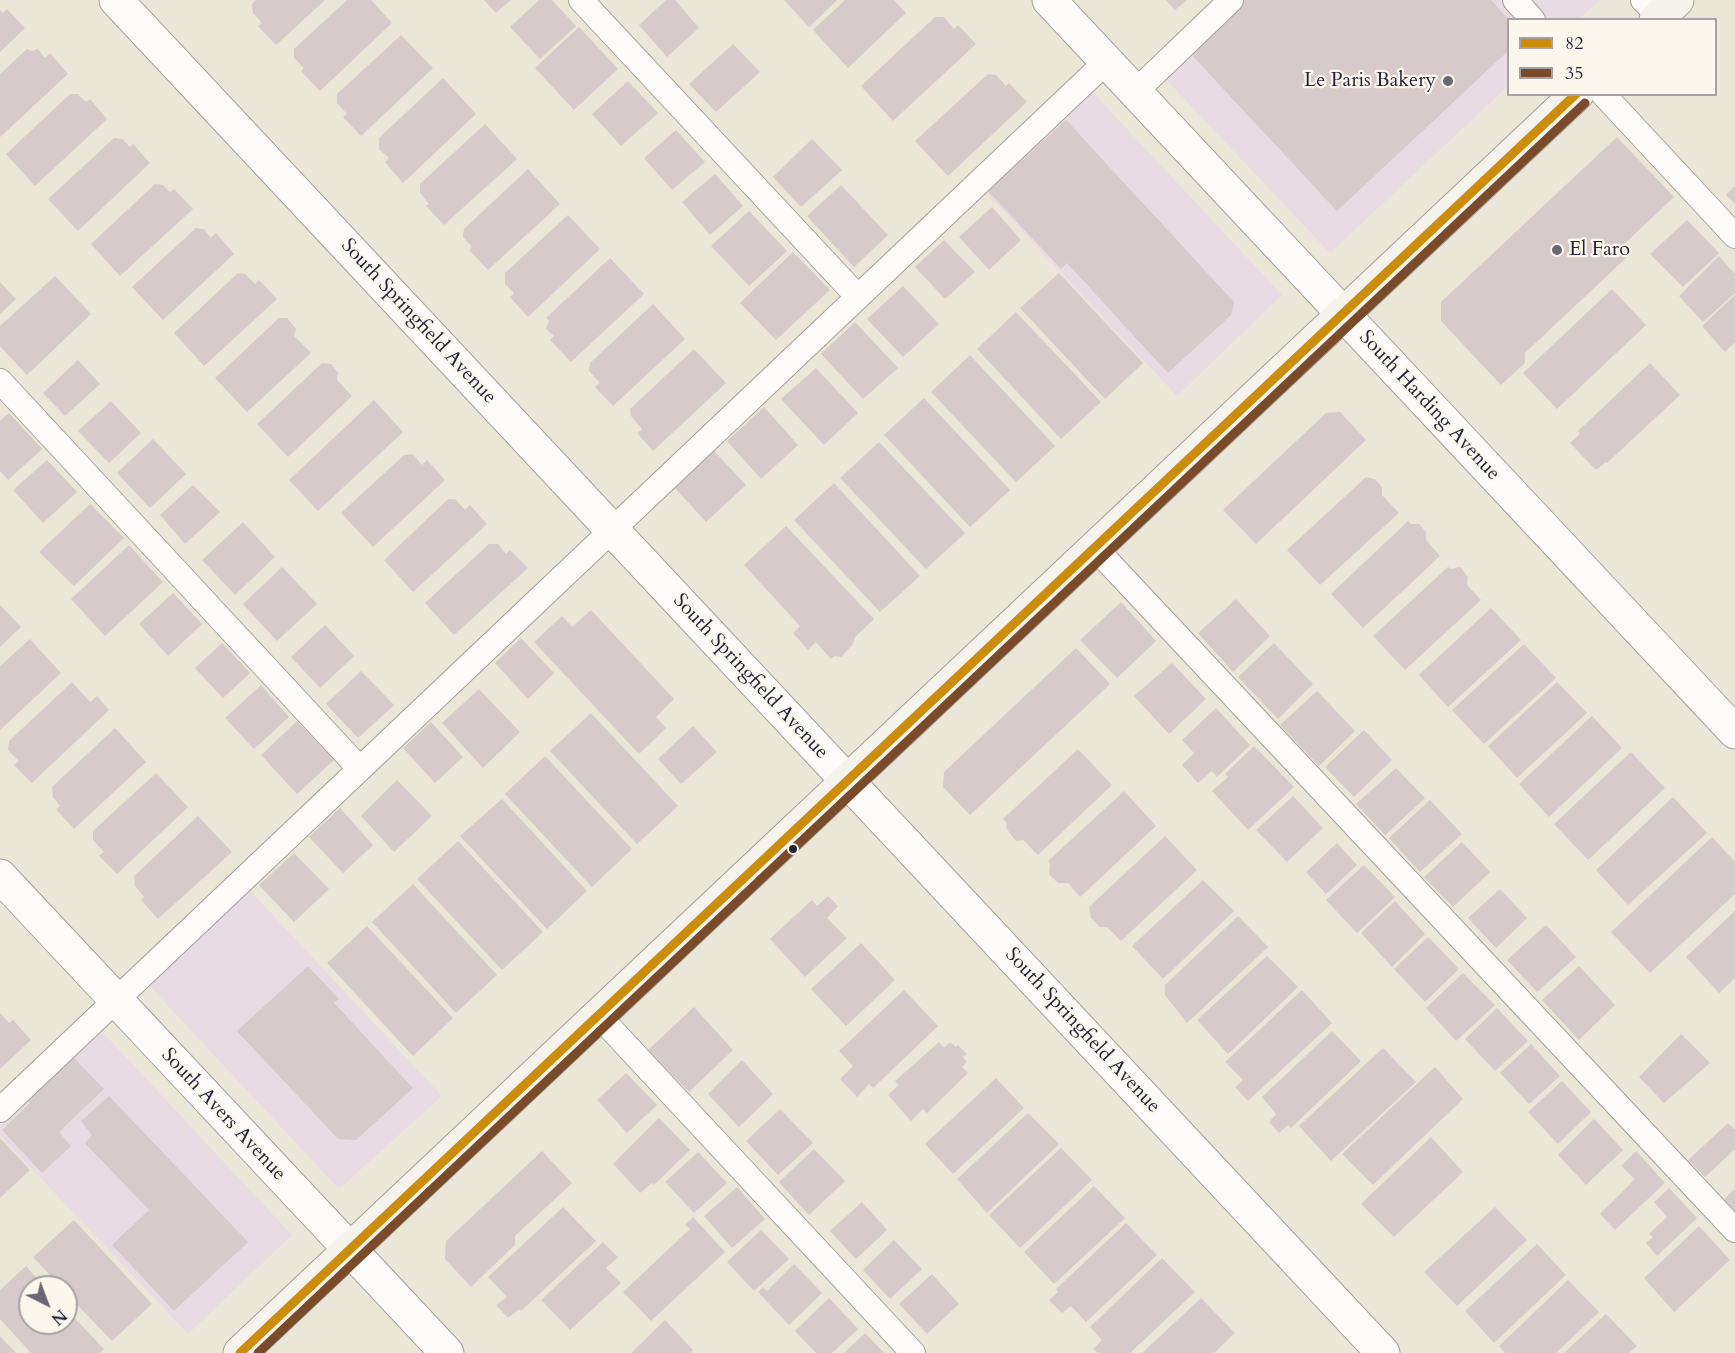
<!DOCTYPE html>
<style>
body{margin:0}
#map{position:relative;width:1735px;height:1353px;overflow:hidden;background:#eae6d8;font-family:Cardo,serif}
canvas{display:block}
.legend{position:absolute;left:1507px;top:18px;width:210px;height:78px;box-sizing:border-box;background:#fbf7ec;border:2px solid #a4a2a5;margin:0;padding:8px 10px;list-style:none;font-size:18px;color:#22223b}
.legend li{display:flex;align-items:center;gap:12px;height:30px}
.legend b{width:30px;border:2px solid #a4a2a5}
.north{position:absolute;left:18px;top:1275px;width:60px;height:60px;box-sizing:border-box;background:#fbf7ec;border:2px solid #a4a2a5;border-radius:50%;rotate:138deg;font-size:16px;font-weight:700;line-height:24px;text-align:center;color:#22223b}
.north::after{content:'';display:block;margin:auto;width:21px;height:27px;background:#686772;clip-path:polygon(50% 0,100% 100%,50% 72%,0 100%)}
</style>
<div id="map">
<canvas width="1735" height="1353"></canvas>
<ul class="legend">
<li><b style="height:8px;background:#cc8c0c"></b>82</li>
<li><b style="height:8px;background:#7a4b2a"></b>35</li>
</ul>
<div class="north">N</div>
</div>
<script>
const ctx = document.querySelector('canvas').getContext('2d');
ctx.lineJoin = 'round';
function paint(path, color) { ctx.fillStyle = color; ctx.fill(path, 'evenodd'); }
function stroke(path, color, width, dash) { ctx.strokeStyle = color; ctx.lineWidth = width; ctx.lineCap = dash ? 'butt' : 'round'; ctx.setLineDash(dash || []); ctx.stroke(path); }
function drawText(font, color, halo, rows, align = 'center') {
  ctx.font = font + ' Cardo,serif'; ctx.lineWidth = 4.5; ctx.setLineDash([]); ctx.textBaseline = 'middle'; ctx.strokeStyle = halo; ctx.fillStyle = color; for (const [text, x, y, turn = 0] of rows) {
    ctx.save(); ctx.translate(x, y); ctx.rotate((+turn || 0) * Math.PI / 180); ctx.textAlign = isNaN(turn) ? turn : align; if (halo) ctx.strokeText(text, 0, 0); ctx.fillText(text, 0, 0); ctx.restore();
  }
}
paint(new Path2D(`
 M1231,0H1600L1579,19L1508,20V86L1330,253L1157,70Z
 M1084,83L1282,295L1177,396L978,184Z
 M241,881L442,1096L339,1189L141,977Z
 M93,1022L292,1235L188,1334L0,1135V1110Z`), '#e9dbe4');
paint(new Path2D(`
 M256,0H325L276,45L258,26L262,23L253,13L252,4Z
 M347,0H371L392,23L320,91L301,71L304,68L294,58V49Z
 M484,0H511L496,13Z
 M539,0H552L576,26L540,59L510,27Z
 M666,0H675L699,28L667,57L639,25Z
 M784,0H837L809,27Z
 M845,0H894L906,13L848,68L813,30Z
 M1166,0H1187L1175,10Z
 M1244,0H1491L1508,19V51L1337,211L1189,52Z
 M7,9L25,28L0,52V10L3,13Z
 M935,17H944L954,29L958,25L976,44L893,121L861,86Z
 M579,27L618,69L574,110L535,68Z
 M401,35L433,68L361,136L343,117L347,114L337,103V94Z
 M733,44L760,72L716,112L689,84Z
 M27,49L31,51L38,49L45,58L50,53L68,74L0,137V74Z
 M988,74L996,75L1006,86L1009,83L1027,102L948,176L915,141Z
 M443,78L476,114L403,183L385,162L389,158L379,149V138Z
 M628,81L658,113L621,146L592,114Z
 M70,94H78L86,102L90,99L107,119L35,186L6,154Z
 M1066,120L1234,302L1231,315L1168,373L1067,263L1061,269L988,191Z
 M485,124L517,159L444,225L426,206L429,204L420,193V184Z
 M676,130L705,162L672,190L644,158Z
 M1617,137L1674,197L1621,247L1628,256L1525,353V363L1501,385L1441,321V302Z
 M114,138L122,139L130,147L133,144L150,163L78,231L48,199Z
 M812,139L842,170L801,207L773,177Z
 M528,169L560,204L488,270L469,250L472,247L463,237L464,229Z
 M715,174L743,206L710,235L682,202Z
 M155,184L163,185L170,192L174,189L193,209L120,276L91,244Z
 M841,185L888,235L854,267L807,216Z
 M1735,186V204L1726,195Z
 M992,207L1021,240L989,270L959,237Z
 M749,211L787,251L749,286L711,246Z
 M568,215L600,249L528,317L510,297L514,293L505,284V273Z
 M1687,220L1719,253L1683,287L1650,254Z
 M196,228L204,229L211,238L216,233L234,254L163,320L132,287Z
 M944,240L975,272L945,299L915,267Z
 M793,252L830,290L776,340L740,303Z
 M1719,256L1735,274V293L1703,322L1679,296Z
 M610,258L644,294L571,362L550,340L554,336L546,329L549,321L546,318Z
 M238,273L245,274L255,284L259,280L277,299L204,366L174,333Z
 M1059,273L1143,363L1105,399L1020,308Z
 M55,276L91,314L27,375L0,346V326Z
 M0,282L16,299L0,314Z
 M903,286L939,324L903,357L867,319Z
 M1612,289L1646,325L1557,409L1523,373Z
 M1735,295V342L1725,352L1702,326Z
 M653,304L685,339L613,406L595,387L600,383L589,371L590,363Z
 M1016,312L1101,402L1061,439L977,349Z
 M279,318H287L296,329L294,336L311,353L247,412L215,378Z
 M855,322L898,368L863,399L821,354Z
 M694,349L726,383L653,451L637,433L642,429L631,416L630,409Z
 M970,355L1055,446L1016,482L931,392Z
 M78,360L100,384L65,416L43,393Z
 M322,363L331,364L338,373L337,380L352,396L288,457L257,424Z
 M1650,363L1680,395L1607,463L1606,462L1596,470L1570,443L1580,434L1578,431Z
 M816,368L858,413L824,445L781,399Z
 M924,398L1010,490L970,527L884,435Z
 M374,400L403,432L318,511L289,480Z
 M111,401L141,433L109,463L78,431Z
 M764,407L798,445L761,479L727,441Z
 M1340,412L1366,440L1256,544L1223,510L1326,413Z
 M9,413L42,449L8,480L0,471V421Z
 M153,439L186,474L150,508L117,473Z
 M879,442L965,533L926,569L840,478Z
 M714,451L746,485L706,522L675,488Z
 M413,454L422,465L427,460L445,480L373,547L341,513L404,455Z
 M47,460L77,492L43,523L13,490Z
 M1366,477L1375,479L1382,487V495L1399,513L1320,585L1287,550Z
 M834,483L920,576L880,612L794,520Z
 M193,485L220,512L185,544L160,515Z
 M448,499H455L465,510L470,505L487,524L413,592L384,560Z
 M90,504L124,538L74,586L39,552Z
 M1408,521L1411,524H1419L1426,532V540L1440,556L1363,628L1331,594Z
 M243,522L275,557L235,595L202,560Z
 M786,526L874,619L855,637L853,644L841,657L835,656L831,659L816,642L808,650L793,633L800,626L744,565Z
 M489,544H498L506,554L510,550L528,568L454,635L425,603Z
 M129,545L163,582L105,636L71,599Z
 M282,567L317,604L277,641L243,604Z
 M1448,567L1451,569L1460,567L1468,577L1467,585L1481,600L1405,670L1373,636Z
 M173,593L202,624L168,656L139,624Z
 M1236,599L1270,636L1233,672L1198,633Z
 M1121,602L1156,641L1117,678L1080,640Z
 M0,605L21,627L0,647Z
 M1491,608L1521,640L1448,707L1419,675Z
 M591,610L674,699L656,717L666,728L639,754L534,642L562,616L572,627Z
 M325,625L354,656L320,688L291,657Z
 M521,638L554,673L528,699L495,663Z
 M30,639L61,673L0,730V666Z
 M222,643L250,673L223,698L195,668Z
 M1274,643L1313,684L1278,719L1238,677Z
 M1524,644L1556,678L1484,744L1452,710Z
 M1076,648L1110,684L970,815L943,787L944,772Z
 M1172,663L1206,699L1169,734L1134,696Z
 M361,671L394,705L358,738L326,704Z
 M72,682L90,702L97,696L109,710L32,783L14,765L19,761L8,750L9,741Z
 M1557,682L1587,713L1517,778L1488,746Z
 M261,685L289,717L254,749L225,718Z
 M479,689L520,732L483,768L442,723Z
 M1317,691L1355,731L1319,766L1280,725Z
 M1216,708L1250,745L1217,777L1212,771L1198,783L1182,765L1194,753L1182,740Z
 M591,713L678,806L637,844L550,751Z
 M1592,716L1622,748L1549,817L1519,784Z
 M297,721L334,760L297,794L261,755Z
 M431,722L463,757L435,783L403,748Z
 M693,726L717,752L681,784L658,759Z
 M115,728L146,762L74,829L56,809L60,806L53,797L52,787Z
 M1364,730L1392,760L1354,797L1325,767Z
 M1254,746L1294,787L1248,830L1212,791L1228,777L1225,774Z
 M1078,749L1112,785L1038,855L1023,840L1016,841L1006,828L1007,823L1003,819Z
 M1631,752L1665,788L1588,860L1554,824Z
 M545,756L632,849L592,887L505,794Z
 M1396,768L1425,798L1385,835L1356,804Z
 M156,773L188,807L117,874L99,856L104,852L93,840V831Z
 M397,780L432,816L394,852L361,816Z
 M1124,791L1156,826L1080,897L1068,883H1058L1049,874L1050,865L1048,861Z
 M1293,796L1323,828L1287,862L1256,830Z
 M1673,797L1707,833L1628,905L1596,870Z
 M502,799L587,891L547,929L460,836Z
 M1430,800L1462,834L1420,872L1389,838Z
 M340,808L373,845L343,873L309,837Z
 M198,816L232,852L158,919L141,900L144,897L135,886L134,876Z
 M1165,836L1197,870L1121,941L1107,927H1100L1091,918L1089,907Z
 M1712,837L1735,862V894L1650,973L1611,932Z
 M458,841L543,932L502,970L417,879Z
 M1462,842L1490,872L1453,907L1424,877Z
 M1337,843L1357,865L1326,894L1306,872Z
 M294,853L329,889L294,922L259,885Z
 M1364,865L1395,897L1357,933L1326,900Z
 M1203,880L1234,911L1163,979L1132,946Z
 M413,884L497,975L456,1013L372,922Z
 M1500,889L1527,918L1496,948L1468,918Z
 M828,896L838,906L827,918L847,938L805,977L770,939L812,900L817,906Z
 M1395,901L1425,934L1392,967L1361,933Z
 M1735,911V978L1719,993L1686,957Z
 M1238,916L1268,947L1187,1023L1165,995V985Z
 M1546,925L1576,957L1537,992L1507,960Z
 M367,926L453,1018L413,1056L327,963Z
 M1428,937L1459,969L1425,1002L1394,969Z
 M861,943L895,980L846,1026L811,989Z
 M1267,956L1298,987L1228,1054L1197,1020Z
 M308,966L339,999L334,1003L413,1088L356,1140L338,1139L237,1031Z
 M1579,966L1615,1005L1579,1040L1542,1000Z
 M1463,973L1495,1005L1456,1041L1426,1008Z
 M904,990L938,1026L873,1088L869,1084L857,1097L840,1079L853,1066L839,1051Z
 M1302,990L1332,1023L1248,1101L1235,1087L1243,1080L1225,1062Z
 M694,1007L733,1050L689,1092L648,1050Z
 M1497,1008L1528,1041L1495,1071L1465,1039Z
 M0,1013L9,1023L13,1020L31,1040L0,1069Z
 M1332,1031L1361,1061L1291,1128L1288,1125L1279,1133L1269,1122L1276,1114L1262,1097Z
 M1681,1034L1710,1063L1664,1103L1639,1077Z
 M939,1042L944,1048L950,1042L956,1047L958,1045L967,1054L963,1057L967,1062L962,1067L968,1073L927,1113L923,1109L911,1121L888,1095L899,1085L895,1081Z
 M1531,1044L1560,1076L1529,1104L1500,1073Z
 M1383,1048L1416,1082L1331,1161L1299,1126Z
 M72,1056L104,1089L59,1132L71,1146L42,1173L2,1130L30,1103L27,1100Z
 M742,1060L773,1094L739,1127L708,1094Z
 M1435,1067L1463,1099L1373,1185L1342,1154Z
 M626,1073L657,1105L627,1133L597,1100Z
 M996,1078L1024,1108L953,1174L925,1144Z
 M1562,1081L1591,1112L1558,1144L1528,1112Z
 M109,1096L248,1242L174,1311L112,1245L149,1210L85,1143L92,1135L81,1121Z
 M780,1109L813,1143L778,1175L746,1141Z
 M1028,1113L1059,1144L987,1213L957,1179Z
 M659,1118L690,1150L654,1185L652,1183L640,1193L613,1164Z
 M1594,1119L1623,1150L1586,1185L1558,1155Z
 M1728,1123L1735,1130V1149L1705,1177L1688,1160Z
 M1431,1137L1463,1172L1394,1237L1361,1204Z
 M0,1138L30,1170L0,1198Z
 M1061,1148L1092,1180L1020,1248L989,1215Z
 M814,1149L845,1181L809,1215L779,1182Z
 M542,1151L572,1183L515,1236V1245L471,1287L445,1259L446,1241Z
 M1636,1151L1665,1183L1615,1230L1600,1214L1635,1179L1621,1166Z
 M698,1152L727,1183L694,1213L665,1182Z
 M1094,1186L1125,1218L1054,1284L1024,1252Z
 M737,1187L765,1219L732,1248L704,1216Z
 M1669,1188L1697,1218L1657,1256L1646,1243L1653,1237L1649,1234L1667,1217L1654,1202Z
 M1735,1189V1211L1724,1199Z
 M862,1202L887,1230L856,1259L830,1231Z
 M563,1207L596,1241L521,1311L519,1309L508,1318L496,1305L507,1297L488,1277Z
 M1495,1207L1527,1240L1457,1306L1424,1272Z
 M693,1217L725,1252L651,1321L623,1292L690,1229L685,1225Z
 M74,1220L152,1304L112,1341L66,1293V1287H61L33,1257Z
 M1126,1223L1157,1255L1086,1322L1071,1306L1062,1313L1049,1300L1058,1292L1056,1289Z
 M1699,1226L1730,1260L1674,1312L1644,1278Z
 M761,1230L789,1259L754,1291L727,1262Z
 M894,1240L922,1269L890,1299L863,1270Z
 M603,1242L618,1257L606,1268L621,1283L570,1330L541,1300Z
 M1537,1244L1566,1275L1494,1343L1465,1311Z
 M1162,1258L1195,1292L1130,1353H1098L1093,1349L1102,1340L1090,1327Z
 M794,1264L822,1293L789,1325L758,1292L763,1287L767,1291Z
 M26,1266L45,1287H30V1323H66V1309L104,1349L100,1353H31L0,1319V1290Z
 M932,1274L959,1304L927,1334L899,1304Z
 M1568,1280L1599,1312L1556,1353H1505L1499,1346Z
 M829,1298L858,1329L832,1353H816L795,1331Z
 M1201,1298L1235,1333L1214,1353H1142Z
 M1606,1314L1637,1346L1629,1353H1564Z
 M665,1320L693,1350L690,1353H631Z
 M865,1333L884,1353H844Z
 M0,1336L16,1353H0Z`), '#d7cacb');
const lane = new Path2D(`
 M581,0L858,297
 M1515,0L1533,20
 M1643,0L1659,16
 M1135,92L1231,0
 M1603,94L1735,236
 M0,381L360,769
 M1095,548L1735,1230
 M599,1016L913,1353
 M0,1110L1107,61`);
const street = new Path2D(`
 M116,0L1383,1353
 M1049,0L1735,732
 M0,876L447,1353`);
const secondary = new Path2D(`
 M1656,20L1677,0
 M240,1353L1577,94`);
stroke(lane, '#a4a29d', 26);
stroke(street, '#a4a29d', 35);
stroke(secondary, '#a4a29d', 35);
stroke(lane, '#fcfbf9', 24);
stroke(street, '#fcfbf9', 33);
stroke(secondary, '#f6f2ec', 33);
stroke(new Path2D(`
 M240,1353L1576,94`), '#cc8c0c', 9);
stroke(new Path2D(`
 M258,1353L1585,103`), '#7a4b2a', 9);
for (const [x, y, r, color] of [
 [1448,81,6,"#686772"],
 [1557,250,6,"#686772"],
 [793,849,5,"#22223b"]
]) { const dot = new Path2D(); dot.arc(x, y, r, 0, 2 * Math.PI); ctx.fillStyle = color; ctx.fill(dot); stroke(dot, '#fbf7ec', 2); }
drawText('20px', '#22223b', '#fbf7ec', [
 ["Le Paris Bakery",1436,81],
 ["El Faro",1569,250,"left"]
], 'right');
drawText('20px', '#22223b', '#fbf7ec', [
 ["South Springfield Avenue",418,322,47],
 ["South Harding Avenue",1429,406,47],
 ["South Springfield Avenue",750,677,47],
 ["South Springfield Avenue",1082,1031,47],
 ["South Avers Avenue",223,1115,47]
]);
</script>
